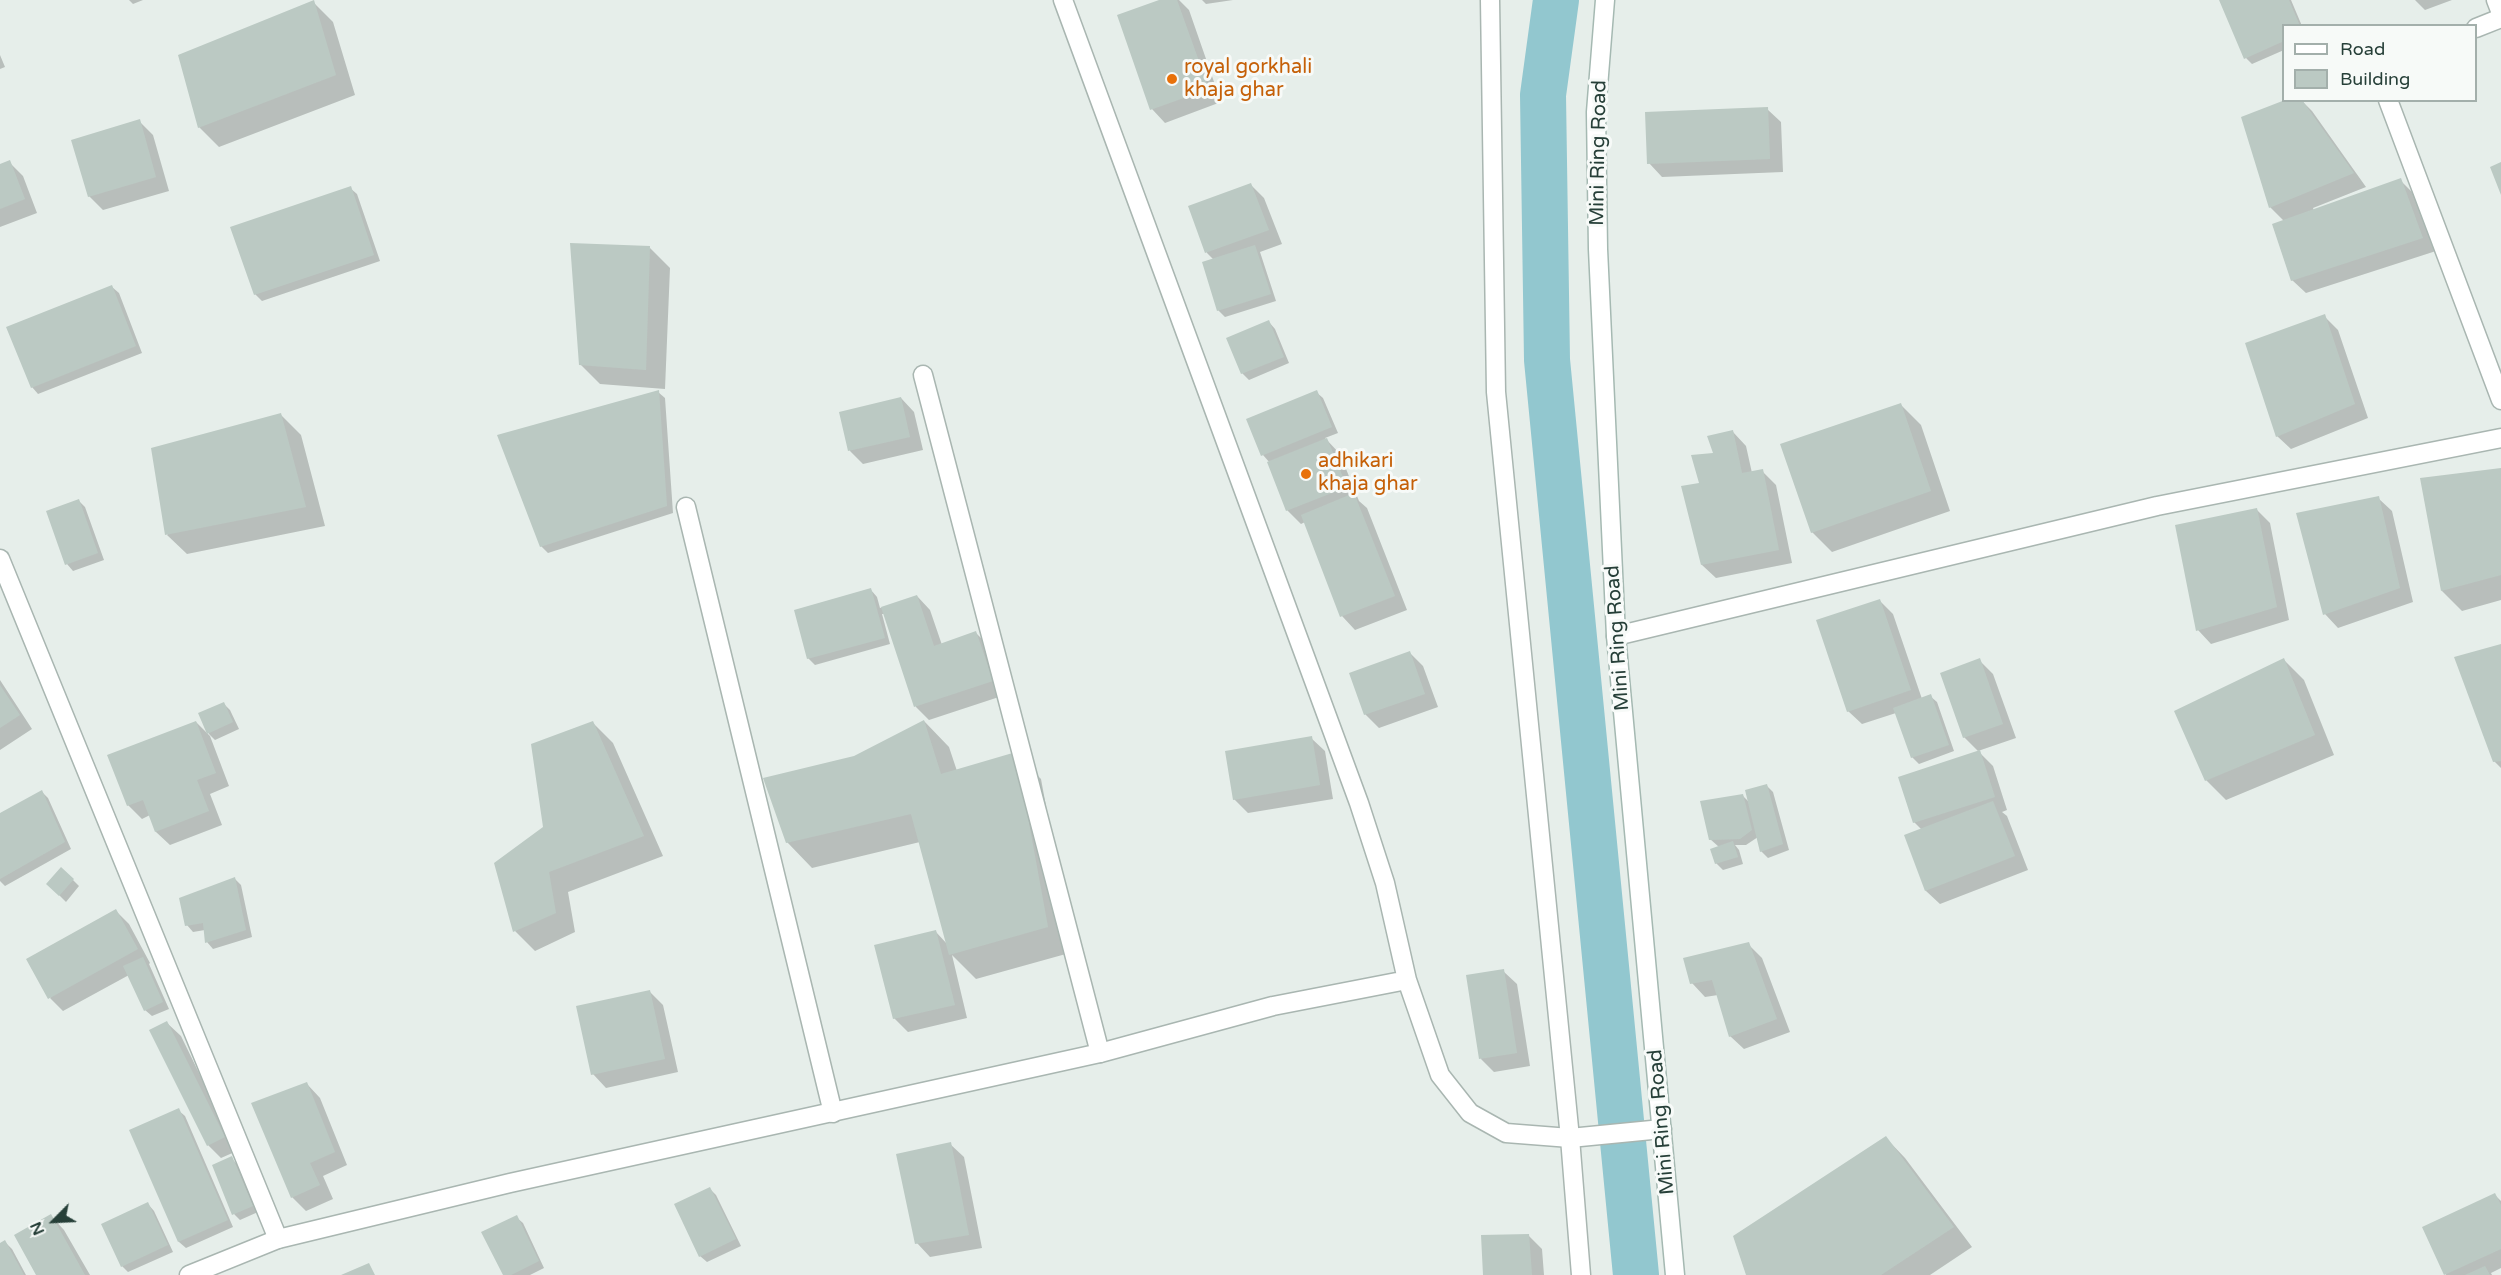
<!DOCTYPE html>
<style>
body{margin:0}
#map{position:relative;width:2501px;height:1275px;overflow:hidden;background:#e6eeea;font-family:"Varela Round",sans-serif}
canvas{display:block}
.legend{position:absolute;left:2282px;top:24px;width:195px;height:78px;box-sizing:border-box;background:#f7faf8;border:2px solid #a3afab;margin:0;padding:8px 10px;list-style:none;font-size:18px;color:#263f38}
.legend li{display:flex;align-items:center;gap:12px;height:30px}
.legend b{width:30px;border:2px solid #a3afab}
.north{position:absolute;left:24px;top:1191px;width:60px;height:60px;-webkit-text-stroke:4px #f7faf8;paint-order:stroke;rotate:246deg;font-size:16px;font-weight:700;line-height:24px;text-align:center;color:#263f38}
.north::after{content:'';display:block;margin:auto;width:21px;height:27px;background:#263f38;clip-path:polygon(50% 0,100% 100%,50% 72%,0 100%)}
</style>
<div id="map">
<canvas width="2501" height="1275"></canvas>
<ul class="legend">
<li><b style="height:8px;background:#fff"></b>Road</li>
<li><b style="height:16px;background:#bbc9c3"></b>Building</li>
</ul>
<div class="north">N</div>
</div>
<script>
const ctx = document.querySelector('canvas').getContext('2d');
ctx.lineJoin = 'round';
function paint(path, color) { ctx.fillStyle = color; ctx.fill(path, 'evenodd'); }
function stroke(path, color, width, dash) { ctx.strokeStyle = color; ctx.lineWidth = width; ctx.lineCap = dash ? 'butt' : 'round'; ctx.setLineDash(dash || []); ctx.stroke(path); }
function drawText(font, color, halo, rows, align = 'center') {
  ctx.font = font + ' "Varela Round",sans-serif'; ctx.lineWidth = 6; ctx.setLineDash([]); ctx.textBaseline = 'middle'; ctx.strokeStyle = halo; ctx.fillStyle = color; for (const [text, x, y, turn = 0] of rows) {
    ctx.save(); ctx.translate(x, y); ctx.rotate((+turn || 0) * Math.PI / 180); ctx.textAlign = isNaN(turn) ? turn : align; if (halo) ctx.strokeText(text, 0, 0); ctx.fillText(text, 0, 0); ctx.restore();
  }
}
paint(new Path2D(`
 M129,0H143L133,4Z
 M1164,0H1179L1189,10L1221,102L1165,123L1152,109Z
 M1202,0H1233L1206,4Z
 M2221,0H2291L2302,26H2284V50L2252,64L2246,58Z
 M2415,0H2452L2425,10Z
 M313,2L333,22L355,95L219,147L199,127Z
 M0,55L5,67L0,69Z
 M2301,100L2312,111L2366,187L2313,208L2314,211L2400,180L2414,194L2436,251L2306,293L2292,280L2285,222L2270,207Z
 M1767,109L1781,122L1783,172L1662,177L1649,163Z
 M139,121L153,135L169,191L103,210L89,196Z
 M9,162L23,176L37,213L0,227V166Z
 M1251,185L1264,198L1282,244L1260,252L1276,301L1225,317L1218,310L1214,260L1207,253L1190,207Z
 M350,188L357,194L380,261L262,301L255,294Z
 M650,248L670,268L665,389L600,384L580,364Z
 M112,287L119,293L142,353L38,394L32,387Z
 M2324,316L2338,330L2368,418L2291,449L2277,436Z
 M1269,322L1275,329L1289,363L1249,380L1242,373L1228,339Z
 M658,392L665,398L673,513L548,553L541,546Z
 M1316,392L1323,398L1338,433L1325,438L1340,454L1359,501L1367,508L1407,610L1355,630L1342,616L1305,522L1301,524L1287,510L1270,463L1263,455Z
 M901,398L914,412L923,450L863,464L850,451L840,413Z
 M1901,405L1921,425L1950,511L1832,552L1812,532Z
 M281,415L301,435L325,526L187,554L167,535Z
 M1733,432L1746,446L1752,473L1762,471L1776,485L1792,563L1716,578L1702,565L1701,484L1715,455Z
 M2501,469V600L2462,611L2442,591L2421,480Z
 M2378,498L2392,511L2413,602L2338,628L2325,614Z
 M79,501L85,507L104,560L73,571L67,564L48,512Z
 M2257,510L2270,523L2289,620L2211,644L2198,630Z
 M871,590L877,597L880,608L917,596L930,610L942,645L976,633L990,647L1005,695L929,720L916,707L885,614H882L890,644L815,665L808,658Z
 M1879,600L1893,614L1922,699L1930,696L1937,702L1954,751L1919,764L1912,757L1896,713L1862,724L1848,711Z
 M2501,646V768L2494,761Z
 M1410,653L1423,666L1438,707L1379,728L1365,714Z
 M1979,660L1993,674L2016,738L1978,751L1993,766L2007,810L2002,812L2007,816L2028,870L1940,904L1926,891L1906,836L1922,830L1914,822L1979,752L1964,737Z
 M2284,660L2304,680L2334,755L2226,800L2206,780Z
 M0,680L32,729L0,750Z
 M224,704L230,710L239,729L215,740L209,734L200,714Z
 M924,721L949,747L957,771L1016,754L1041,779L1073,952L976,979L952,955L967,1018L908,1032L894,1018L936,932L948,945L920,842L812,868L787,842L854,758Z
 M196,722L210,736L229,786L210,794L222,825L170,845L156,832L150,815L142,819L128,805Z
 M593,723L613,743L663,856L568,892L575,932L535,951L515,931L544,828Z
 M1311,738L1325,751L1333,799L1248,813L1234,799Z
 M1767,786L1773,792L1789,850L1768,858L1761,851L1758,837L1746,845H1735L1739,850L1743,864L1723,870L1716,863L1719,847L1710,839L1743,796L1749,802Z
 M42,792L48,798L71,849L5,886L0,881V815Z
 M235,879L241,885L252,937L213,949L207,942L205,930L193,932L187,925Z
 M73,880L79,886L66,902L48,884Z
 M116,911L129,924L150,963L149,964L169,1009L152,1016L145,1010L129,975L63,1011L50,998Z
 M1748,944L1762,958L1790,1032L1744,1049L1730,1036L1718,995L1705,997L1692,983Z
 M1503,971L1517,984L1530,1066L1494,1072L1481,1059Z
 M649,991L663,1005L678,1072L606,1088L593,1074Z
 M167,1023L181,1036L237,1151L221,1158L208,1145Z
 M307,1084L320,1098L347,1165L323,1176L333,1199L306,1211L292,1197Z
 M178,1110L185,1116L233,1227L186,1248L179,1242L131,1131Z
 M1886,1138L1905,1158L1972,1247L1930,1275H1748Z
 M950,1144L964,1157L982,1248L930,1257L917,1243Z
 M231,1158L238,1165L258,1212L240,1220L234,1214Z
 M710,1189L716,1195L741,1246L707,1262L700,1256Z
 M2495,1195L2501,1201V1268L2491,1273L2492,1275H2446L2424,1228Z
 M148,1204L154,1211L173,1252L128,1272L122,1266Z
 M51,1216L64,1230L90,1275H38Z
 M516,1217L523,1223L544,1268L530,1275H504Z
 M1528,1235L1542,1249L1544,1275H1485Z
 M5,1242L12,1249L26,1275H0V1245Z`), '#0003');
stroke(new Path2D(`
 M1556,0L1543,95L1547,360L1636,1275`), '#92c7cf', 46);
paint(new Path2D(`
 M314,0L336,75L198,128L178,55Z
 M1159,0H1177L1209,89L1150,110L1117,15Z
 M2219,0H2289L2300,26H2284V41L2244,59Z
 M2285,100H2302L2354,173L2269,208L2241,117Z
 M1768,107L1770,159L1647,164L1645,112Z
 M140,119L156,177L88,197L71,140Z
 M10,160L25,199L0,209V164Z
 M2501,162V195L2490,167Z
 M2401,178L2423,238L2291,281L2272,224Z
 M1251,183L1269,230L1205,253L1188,206Z
 M351,186L374,255L254,295L230,227Z
 M570,243L650,246L646,370L579,365Z
 M1255,245L1271,294L1217,311L1202,262Z
 M112,285L136,346L31,388L6,327Z
 M2325,314L2355,404L2276,437L2245,343Z
 M1269,320L1284,357L1241,374L1226,338Z
 M659,390L667,506L540,547L497,435Z
 M1317,390L1332,427L1261,456L1246,419Z
 M901,397L910,437L848,451L839,412Z
 M1901,403L1931,491L1811,533L1780,444Z
 M281,413L306,507L165,535L151,448Z
 M1733,430L1742,473L1763,469L1779,550L1701,565L1681,486L1699,483L1691,455L1713,453L1707,436Z
 M1327,438L1347,487L1286,511L1267,462Z
 M2501,468V575L2441,591L2420,478Z
 M1354,493L1395,596L1340,617L1301,515Z
 M2379,496L2400,588L2323,615L2296,513Z
 M79,499L98,553L65,565L46,511Z
 M2257,508L2277,607L2196,631L2175,525Z
 M871,588L885,638L807,659L794,610Z
 M917,595L934,646L976,631L993,681L914,707L881,607Z
 M1880,599L1911,690L1847,712L1816,620Z
 M2501,644V761L2493,762L2454,657Z
 M1410,651L1425,694L1364,715L1349,673Z
 M1980,658L2003,724L1963,738L1940,673Z
 M2284,658L2315,735L2205,781L2174,711Z
 M0,685L20,715L0,728Z
 M1931,694L1949,745L1911,758L1893,708Z
 M224,702L233,722L207,734L198,713Z
 M924,720L941,774L1016,752L1048,927L949,955L911,814L786,843L763,778L854,756Z
 M196,721L216,773L197,780L209,811L155,832L143,800L127,806L107,755Z
 M593,721L644,836L549,872L556,913L513,932L494,863L543,827L531,744Z
 M1312,736L1320,785L1233,800L1225,751Z
 M1980,750L1995,797L1913,823L1898,777Z
 M1767,784L1783,844L1760,852L1745,790Z
 M42,790L65,842L0,879V813Z
 M1743,794L1752,830L1740,839L1709,840L1700,801Z
 M1993,801L2015,856L1925,891L1904,835Z
 M1733,841L1738,857L1715,864L1710,849Z
 M61,867L74,879L59,896L46,884Z
 M235,877L246,930L205,943L203,923L185,926L179,898Z
 M116,909L138,949L48,999L26,959Z
 M936,930L955,1005L893,1019L874,945Z
 M1749,942L1777,1019L1729,1037L1712,980L1690,984L1683,958Z
 M143,957L163,1002L144,1011L123,966Z
 M1504,969L1517,1053L1479,1059L1466,975Z
 M650,990L665,1059L591,1075L576,1006Z
 M167,1021L225,1137L207,1146L149,1030Z
 M307,1082L335,1152L310,1163L320,1185L291,1198L251,1103Z
 M179,1108L228,1220L178,1242L129,1130Z
 M1886,1136L1954,1227L1881,1275H1746L1733,1236Z
 M951,1142L969,1235L915,1244L896,1154Z
 M232,1156L253,1206L232,1215L212,1165Z
 M710,1187L736,1239L699,1257L674,1204Z
 M2495,1193L2501,1205V1249L2444,1275L2422,1227Z
 M148,1202L168,1245L121,1267L101,1224Z
 M51,1214L85,1275H36L14,1235Z
 M517,1215L539,1261L511,1275H503L481,1232Z
 M1529,1234L1532,1275H1483L1481,1235Z
 M5,1240L24,1275H0V1243Z
 M369,1263L375,1275H341Z
 M2485,1266L2490,1275H2465Z`), '#bbc9c3');
const service = new Path2D(`
 M923,375L1100,1053`);
const minor = new Path2D(`
 M1490,0L1496,392L1570,1138L1581,1275
 M2496,0L2501,13
 M2476,28L2501,18
 M2388,100L2501,400
 M686,507L833,1113
 M0,559L278,1239
 M1616,636L2157,506L2501,438`);
const tertiary = new Path2D(`
 M1063,0L1359,803L1385,883L1407,980L1440,1075L1470,1113L1506,1133L1570,1138L1662,1129
 M189,1275L278,1239L510,1183L1100,1053L1273,1006L1407,980`);
const secondary = new Path2D(`
 M1605,0L1596,112L1598,249L1616,636L1675,1275`);
stroke(service, '#a9b6b1', 21);
stroke(minor, '#a9b6b1', 21);
stroke(tertiary, '#a9b6b1', 21);
stroke(secondary, '#a5b9b2', 21);
stroke(service, '#fff', 18);
stroke(minor, '#fff', 18);
stroke(tertiary, '#fff', 18);
stroke(secondary, '#fff', 18);
for (const [x, y, r, color] of [
 [1172,79,6,"#e8710a"],
 [1306,474,6,"#e8710a"]
]) { const dot = new Path2D(); dot.arc(x, y, r, 0, 2 * Math.PI); ctx.fillStyle = color; ctx.fill(dot); stroke(dot, '#f7faf8', 2); }
drawText('20px', '#c56008', '#f7faf8', [
 ["royal gorkhali",1184,68],
 ["khaja ghar",1184,91],
 ["adhikari",1318,462],
 ["khaja ghar",1318,485]
], 'left');
drawText('20px', '#263f38', '#f7faf8', [
 ["Mini Ring Road",1599,153,-89],
 ["Mini Ring Road",1618,638,-94],
 ["Mini Ring Road",1662,1122,-95]
]);
</script>
